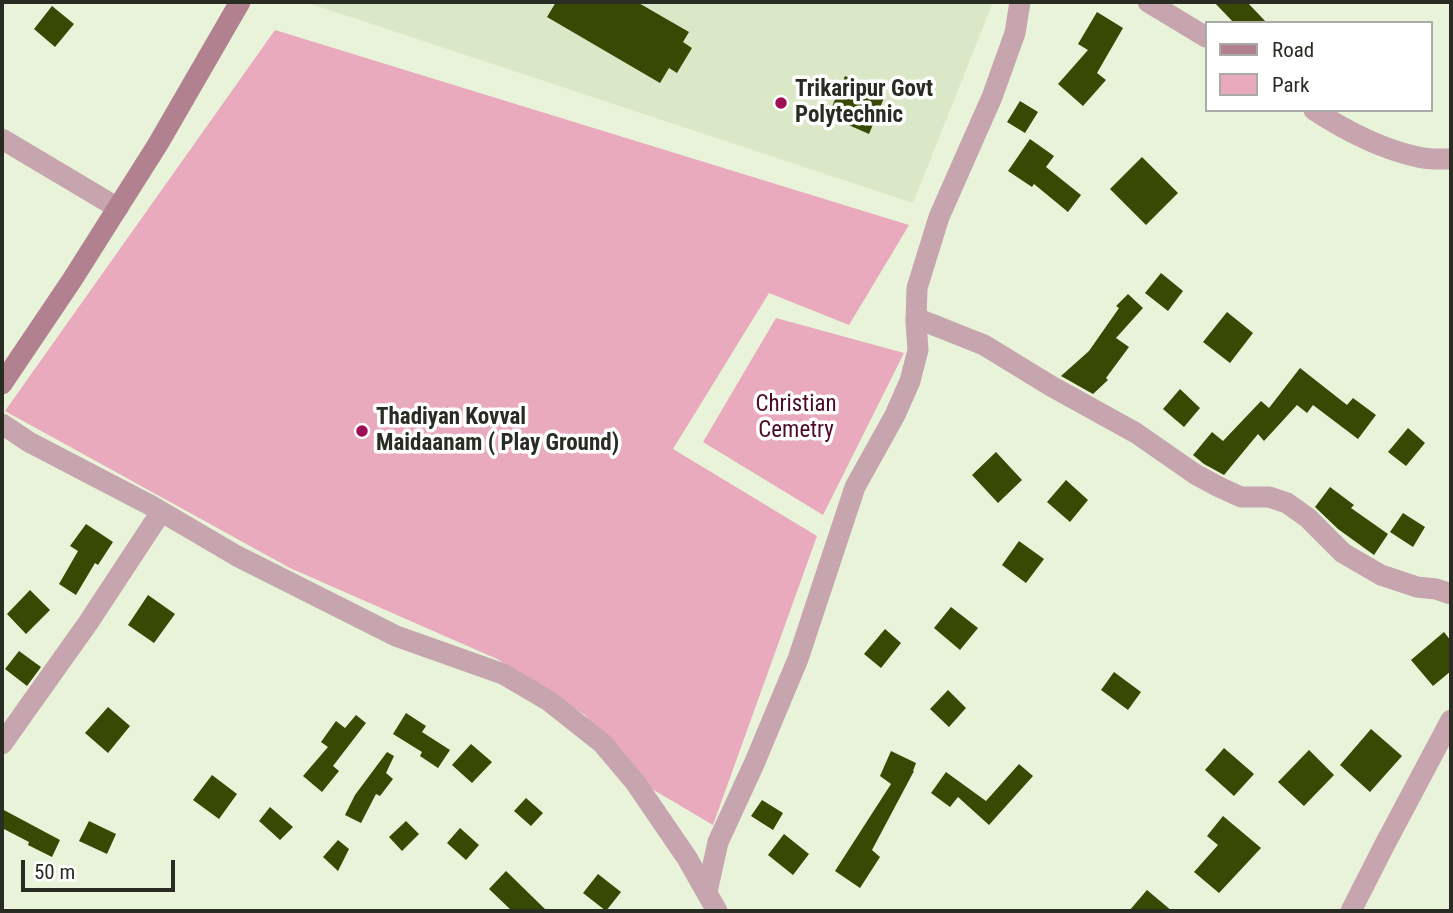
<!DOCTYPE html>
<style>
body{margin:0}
#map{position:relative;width:1453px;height:913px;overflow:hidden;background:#e9f3d9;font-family:"Roboto Condensed",sans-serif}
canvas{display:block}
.frame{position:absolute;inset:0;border:4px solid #282c22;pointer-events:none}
.legend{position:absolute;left:1205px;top:21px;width:228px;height:91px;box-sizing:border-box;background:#fff;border:2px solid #a9aba7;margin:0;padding:9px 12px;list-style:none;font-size:21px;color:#282c22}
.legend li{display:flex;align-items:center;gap:14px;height:35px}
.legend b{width:35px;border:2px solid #a9aba7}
.scale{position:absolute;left:21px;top:860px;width:154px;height:32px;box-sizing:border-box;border:4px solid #282c22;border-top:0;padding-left:9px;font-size:21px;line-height:24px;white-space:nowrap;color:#282c22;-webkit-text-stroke:5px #fff;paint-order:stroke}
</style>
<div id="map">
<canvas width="1453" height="913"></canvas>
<div class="frame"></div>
<ul class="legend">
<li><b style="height:9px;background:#b1818f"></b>Road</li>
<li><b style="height:19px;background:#e8aabc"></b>Park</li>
</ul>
<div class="scale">50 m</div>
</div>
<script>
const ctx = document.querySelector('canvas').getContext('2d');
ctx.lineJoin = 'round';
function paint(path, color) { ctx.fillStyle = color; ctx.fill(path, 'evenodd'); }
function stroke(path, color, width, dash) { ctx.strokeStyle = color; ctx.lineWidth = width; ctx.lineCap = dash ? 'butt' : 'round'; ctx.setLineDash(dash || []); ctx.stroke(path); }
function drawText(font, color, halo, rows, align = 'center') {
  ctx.font = font + ' "Roboto Condensed",sans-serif'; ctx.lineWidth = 7; ctx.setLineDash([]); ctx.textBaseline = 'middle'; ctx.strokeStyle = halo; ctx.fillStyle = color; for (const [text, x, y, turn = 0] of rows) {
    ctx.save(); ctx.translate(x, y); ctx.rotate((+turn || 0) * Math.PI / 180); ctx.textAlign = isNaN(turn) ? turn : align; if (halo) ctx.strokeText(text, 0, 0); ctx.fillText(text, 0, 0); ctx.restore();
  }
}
paint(new Path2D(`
 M305,2H993L913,203Z`), '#dbe8c7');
paint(new Path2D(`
 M275,30L909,225L849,325L769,293L673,449L817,536L713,825L647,786L585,715L497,659L290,568L5,411Z
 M776,318L904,353L823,515L703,442Z`), '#e8aabc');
paint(new Path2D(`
 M556,2H637L689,32L683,42L692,48L677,73L669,68L660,83L547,17Z
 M1214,2H1247L1267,23H1234Z
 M52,6L74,24L55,47L34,29Z
 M1097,12L1123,28L1097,73L1106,80L1083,106L1058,84L1088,50L1078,44Z
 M845,76L886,93L869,134L828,116Z
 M1020,101L1038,112L1025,133L1007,122Z
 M1030,139L1054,156L1046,167L1081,195L1068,212L1034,184L1032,187L1008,171Z
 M1142,157L1178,193L1146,225L1110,189Z
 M1161,273L1183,291L1168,311L1145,293Z
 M1128,294L1143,308L1116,338L1129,347L1106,378L1108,380L1093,394L1061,376L1089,351L1119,308L1116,306Z
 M1227,312L1253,333L1230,363L1203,342Z
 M1300,368L1347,405L1353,398L1376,415L1358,439L1313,405L1307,413L1297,405L1264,441L1258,434L1224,475L1204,464L1193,455L1212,432L1223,441L1261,401L1269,408Z
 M1180,389L1200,408L1184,427L1163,409Z
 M1408,428L1425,443L1406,466L1388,452Z
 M996,452L1022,480L998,503L972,475Z
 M1066,480L1088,500L1070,522L1047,502Z
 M1330,487L1354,505L1351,508L1388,534L1374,555L1338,529L1315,507Z
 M1403,513L1425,527L1413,547L1390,532Z
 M86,524L113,542L98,565L95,563L76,595L59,584L78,551L70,546Z
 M1019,541L1044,559L1026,583L1002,565Z
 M30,590L50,610L26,634L7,614Z
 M148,595L175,614L154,643L128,625Z
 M951,607L978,628L960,650L934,628Z
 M885,629L901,643L881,668L864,654Z
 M1444,632L1451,641V671L1433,686L1411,660Z
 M19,651L41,667L27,686L5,669Z
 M1114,672L1141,692L1128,710L1101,690Z
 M948,690L966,708L949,727L930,709Z
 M108,707L130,726L108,753L85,733Z
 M406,713L426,726L422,732L450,750L438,768L420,756L422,752L393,734Z
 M356,715L366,723L333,766L339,771L322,792L303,776L328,747L321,742L336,721L345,728Z
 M1371,729L1402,756L1370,792L1340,765Z
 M471,744L492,762L472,783L452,765Z
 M1224,748L1254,774L1234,796L1205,770Z
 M1309,750L1334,775L1304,806L1278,782Z
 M891,751L916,763L913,771H914L872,850L880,857L860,888L835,871L891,784L880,776Z
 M387,752L394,756L386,773L393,779L380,796L376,794L361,823L345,815L355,795Z
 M1019,764L1033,776L989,825L958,797L950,807L931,793L946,772L986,801Z
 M212,775L237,794L219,819L193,800Z
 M526,798L543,813L531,826L514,811Z
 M762,800L783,813L773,830L751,816Z
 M270,807L293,827L280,840L259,821Z
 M2,809L60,840L52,857L28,845L29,842L2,828Z
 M1223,816L1261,848L1219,893L1194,872L1218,845L1207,836Z
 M89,821L116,834L107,854L79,841Z
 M406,821L419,834L402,851L389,837Z
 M460,828L479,845L466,860L447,843Z
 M784,834L809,854L793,875L768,855Z
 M338,840L349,849L338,871L323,857Z
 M506,871L547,911H512L489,889Z
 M598,874L621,892L606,911L583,893Z
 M1147,890L1172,911H1129Z`), '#374903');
stroke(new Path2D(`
 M1148,2L1206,37
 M1314,110C1346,131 1381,149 1418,157C1429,160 1441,159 1451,159
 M2,139L118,208
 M916,318L984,345L1051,386L1136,433L1195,474L1219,487L1241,497H1269L1287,503L1308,518L1343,553L1381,575L1417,587L1436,589L1451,594
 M2,424L29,442L150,505L237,556L396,636L503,674L549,701L602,743L635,782L687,858L717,911
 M2,744L88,623L161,512
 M707,892L718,842L754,764L798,659L855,487L895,415L910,381L918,350L916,322L917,288L939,217L992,97L1015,33L1020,2
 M1351,911L1384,846L1451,720`), '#c6a5ae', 21);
stroke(new Path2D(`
 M2,384L72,280L158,144L240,2`), '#b1818f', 21);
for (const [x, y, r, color] of [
 [781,103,7,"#9f0d54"],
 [362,431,7,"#9f0d54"]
]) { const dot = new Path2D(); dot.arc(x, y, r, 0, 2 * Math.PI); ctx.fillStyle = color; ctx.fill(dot); stroke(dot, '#fff', 2.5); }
drawText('bold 23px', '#282c22', '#fff', [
 ["Trikaripur Govt",795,90],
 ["Polytechnic",795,116],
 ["Thadiyan Kovval",376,418],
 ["Maidaanam ( Play Ground)",376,444]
], 'left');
drawText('23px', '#4c0c28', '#fff', [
 ["Christian",796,405],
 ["Cemetry",796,431]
]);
</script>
